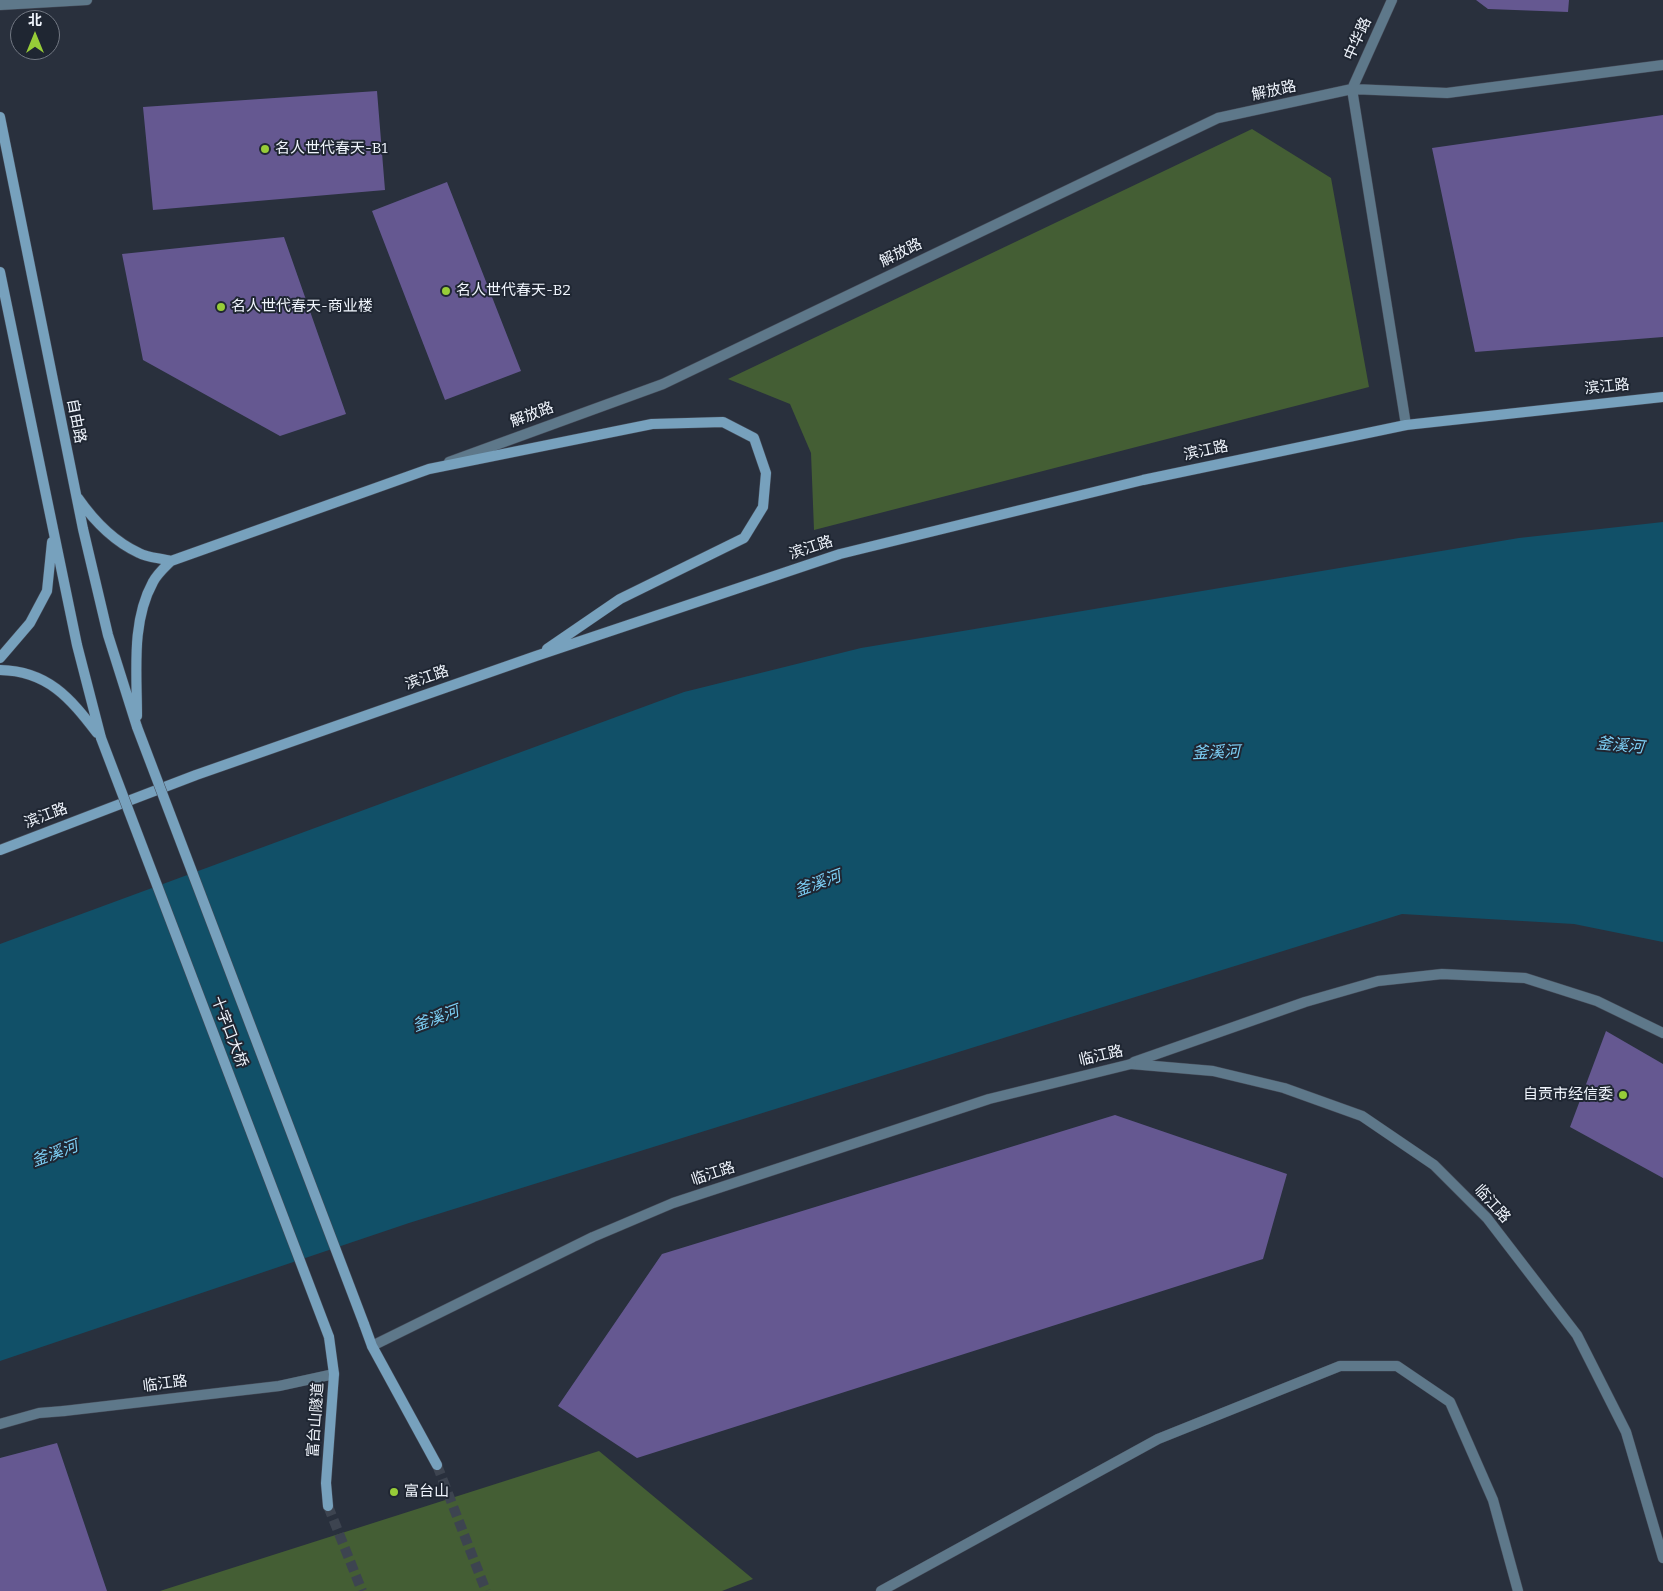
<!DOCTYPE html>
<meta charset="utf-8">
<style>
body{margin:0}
#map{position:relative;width:1663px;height:1591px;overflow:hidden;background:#29303d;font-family:Bitter,"Noto Sans SC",serif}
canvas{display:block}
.north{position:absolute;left:10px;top:10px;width:50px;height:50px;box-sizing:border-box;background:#1f2632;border:1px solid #727883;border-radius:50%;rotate:0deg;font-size:14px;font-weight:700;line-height:20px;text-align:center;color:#eff4fc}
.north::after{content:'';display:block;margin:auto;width:18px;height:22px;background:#97cc38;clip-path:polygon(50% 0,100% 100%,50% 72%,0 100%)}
</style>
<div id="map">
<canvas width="1663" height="1591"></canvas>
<div class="north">北</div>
</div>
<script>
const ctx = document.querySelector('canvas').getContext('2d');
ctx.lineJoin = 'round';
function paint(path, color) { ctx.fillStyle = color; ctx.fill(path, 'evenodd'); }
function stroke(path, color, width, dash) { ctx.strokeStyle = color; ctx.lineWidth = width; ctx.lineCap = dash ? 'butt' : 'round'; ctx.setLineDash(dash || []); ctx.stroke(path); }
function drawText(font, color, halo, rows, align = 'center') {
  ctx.font = font + ' Bitter,"Noto Sans SC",serif'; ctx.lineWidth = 4; ctx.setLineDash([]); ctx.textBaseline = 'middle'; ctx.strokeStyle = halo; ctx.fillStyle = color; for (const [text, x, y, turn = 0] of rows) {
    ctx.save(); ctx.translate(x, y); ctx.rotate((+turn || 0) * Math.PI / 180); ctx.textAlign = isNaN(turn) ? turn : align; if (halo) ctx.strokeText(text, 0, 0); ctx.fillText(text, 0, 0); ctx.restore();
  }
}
paint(new Path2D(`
 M1252,129L1331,178L1369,387L814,530L811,453L790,404L728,379Z
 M599,1451L753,1579L722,1591H160Z`), '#445e34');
paint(new Path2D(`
 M1663,522V942L1574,924L1402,914L409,1223L0,1361V944L684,692L861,648L1519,538Z`), '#115068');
paint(new Path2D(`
 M1476,0H1569L1568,12L1488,9Z
 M377,91L385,190L153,210L143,107Z
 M1663,115V337L1475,352L1432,148Z
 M447,182L521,371L445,400L372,211Z
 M284,237L346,414L280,436L143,360L122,254Z
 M1606,1031L1663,1064V1178L1570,1127Z
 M1115,1115L1287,1174L1263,1259L637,1458L558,1406L662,1254Z
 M57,1443L107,1591H0V1458Z`), '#655891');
stroke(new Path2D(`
 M437,1465L486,1591
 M328,1506L362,1591`), '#3d4450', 10, [10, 5]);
const minor = new Path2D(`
 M1392,0L1352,89L1406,425
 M0,5L87,0
 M449,462L663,384L1218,118L1352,89L1447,93L1663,65
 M1134,1062L1305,1002L1378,981L1442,974L1525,978L1597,1001L1663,1033
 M1131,1064L1213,1071L1284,1088L1362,1116L1434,1165L1487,1218L1577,1335L1626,1432L1663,1558
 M0,1424L39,1413L64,1411
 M881,1591L1158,1439L1340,1366H1397L1450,1402L1493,1500L1518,1591`);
const tertiary = new Path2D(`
 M372,1346L593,1237L673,1203L989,1099L1131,1064
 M64,1411L279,1386L334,1374`);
const secondary = new Path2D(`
 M0,117L83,529L108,635L137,727
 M0,272L77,645L101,738
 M78,498C94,521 113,541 139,553C148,558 161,558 171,561C165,567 157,574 153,582C131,622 137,672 137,716
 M171,561L429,469L652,424L723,422L754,438L766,473L763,507L744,538L620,599L547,649
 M0,658L30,623L47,591L52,542
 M0,670C48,671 70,698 97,733
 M0,850L196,775L536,656L840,554L1143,480L1406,425L1663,397
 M364,1324L372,1346L437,1465
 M328,1506L326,1483L334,1374L329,1337`);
stroke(minor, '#454b58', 11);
stroke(tertiary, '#454b58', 11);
stroke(secondary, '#454b58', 11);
stroke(minor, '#5e788a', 10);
stroke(tertiary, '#5e788a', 10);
stroke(secondary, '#77a1bd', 10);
const secondaryBridge = new Path2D(`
 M137,727L364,1324
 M101,738L329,1337`);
stroke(secondaryBridge, '#454b58', 11, []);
stroke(secondaryBridge, '#77a1bd', 10);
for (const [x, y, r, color] of [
 [265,149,5,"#97cc38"],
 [446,291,5,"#97cc38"],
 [221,307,5,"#97cc38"],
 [1623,1095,5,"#97cc38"],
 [394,1492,5,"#97cc38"]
]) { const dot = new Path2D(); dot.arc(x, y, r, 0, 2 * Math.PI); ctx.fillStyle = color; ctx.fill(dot); stroke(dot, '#1f2632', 2); }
drawText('15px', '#eff4fc', '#1f2632', [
 ["中华路",1358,39,-66],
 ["解放路",1274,91,-12],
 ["解放路",901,253,-26],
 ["滨江路",1607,387,-6],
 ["解放路",532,415,-20],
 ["自由路",76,421,79],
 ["滨江路",1206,451,-12],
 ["滨江路",811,548,-18],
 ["滨江路",427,678,-19],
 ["滨江路",46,816,-21],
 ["十字口大桥",229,1032,69],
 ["临江路",1101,1056,-13],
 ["临江路",713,1174,-18],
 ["临江路",1492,1204,48],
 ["临江路",165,1384,-7],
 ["富台山隧道",316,1420,-86]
]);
drawText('15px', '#eff4fc', '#1f2632', [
 ["名人世代春天-B1",275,149],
 ["名人世代春天-B2",456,291],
 ["名人世代春天-商业楼",231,307],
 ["自贡市经信委",1613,1095,"right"],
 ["富台山",404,1492]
], 'left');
drawText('italic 16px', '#7dcff5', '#1f2632', [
 ["釜溪河",1620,746,5],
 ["釜溪河",1216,753,-2],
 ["釜溪河",818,884,-20],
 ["釜溪河",436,1019,-20],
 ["釜溪河",55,1154,-20]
]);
</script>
